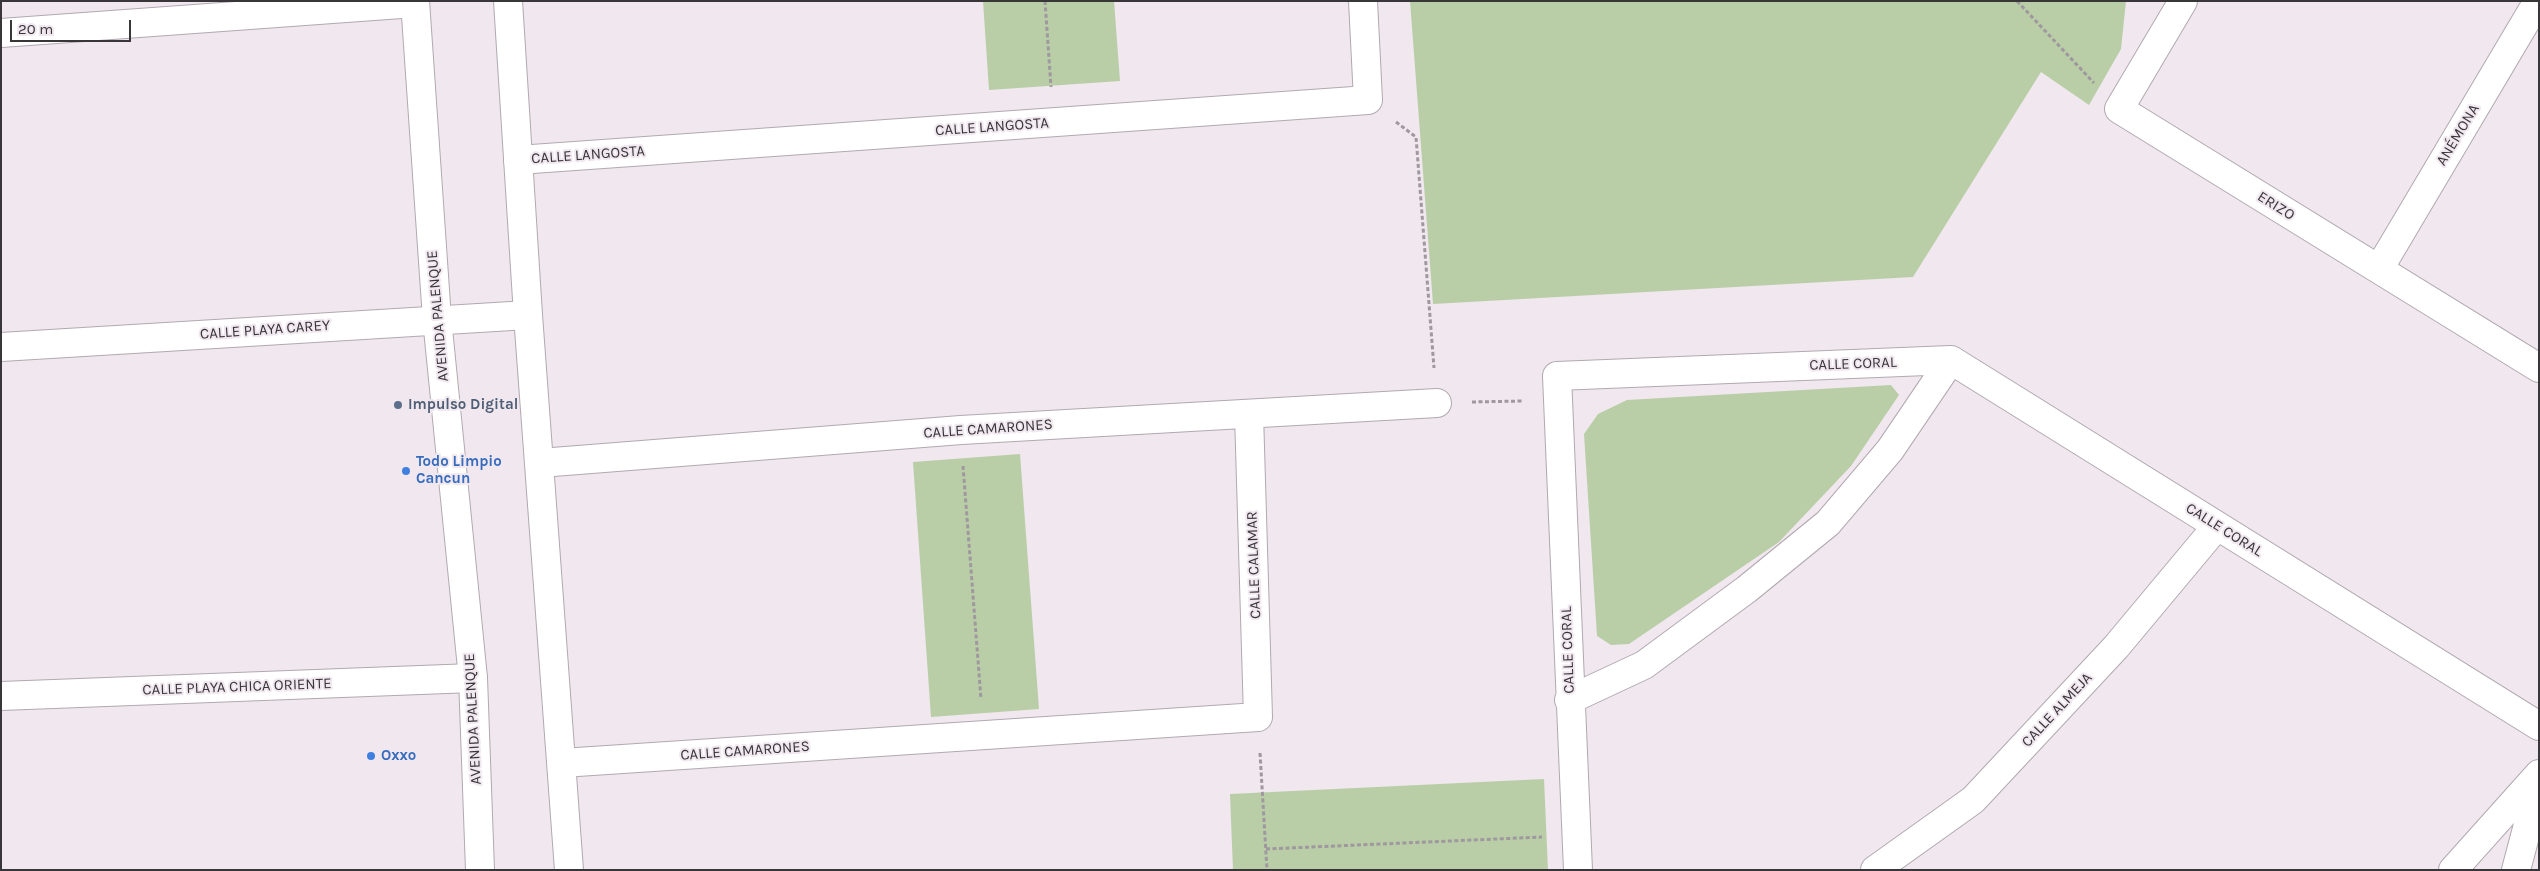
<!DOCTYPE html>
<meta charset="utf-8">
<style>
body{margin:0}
#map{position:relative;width:2540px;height:871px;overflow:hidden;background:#f0e7ef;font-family:Karla,sans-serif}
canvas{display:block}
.frame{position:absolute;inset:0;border:2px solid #393639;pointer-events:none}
.scale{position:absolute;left:10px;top:20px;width:121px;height:22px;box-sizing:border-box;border:2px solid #393639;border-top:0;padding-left:6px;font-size:15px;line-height:18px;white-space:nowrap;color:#393639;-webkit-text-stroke:4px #f0e7ef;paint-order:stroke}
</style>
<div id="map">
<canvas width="2540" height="871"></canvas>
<div class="frame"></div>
<div class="scale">20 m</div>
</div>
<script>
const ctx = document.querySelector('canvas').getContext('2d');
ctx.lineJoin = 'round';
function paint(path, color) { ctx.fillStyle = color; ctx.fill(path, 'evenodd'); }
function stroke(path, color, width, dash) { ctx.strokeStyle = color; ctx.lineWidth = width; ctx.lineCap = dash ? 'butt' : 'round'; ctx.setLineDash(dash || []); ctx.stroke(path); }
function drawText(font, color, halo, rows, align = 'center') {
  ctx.font = font + ' Karla,sans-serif'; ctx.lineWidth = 4; ctx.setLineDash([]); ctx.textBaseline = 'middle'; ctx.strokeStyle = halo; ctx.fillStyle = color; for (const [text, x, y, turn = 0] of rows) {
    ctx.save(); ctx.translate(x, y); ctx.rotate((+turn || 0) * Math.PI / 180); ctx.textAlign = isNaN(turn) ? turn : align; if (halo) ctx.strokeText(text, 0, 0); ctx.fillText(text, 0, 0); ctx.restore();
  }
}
paint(new Path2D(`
 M983,1H1114L1120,81L989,90Z
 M1410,1H2126L2121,49L2089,105L2041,72L1913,277L1433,304Z
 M1891,385L1899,395L1851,466L1779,542L1629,644L1611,645L1597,636L1584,434L1598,414L1627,400Z
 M1020,454L1039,709L931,717L913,462Z
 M1544,779L1548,870H1233L1230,794Z`), '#b9cea7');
const minor = new Path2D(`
 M2183,1L2119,109L2539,368
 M1,33L415,3
 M518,160L1368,100L1363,1
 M2379,269L2538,1
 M1,347L528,315
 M540,463L961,430L1437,403
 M1,696L473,678
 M1569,700L1644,665L1747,589L1828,523L1890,450L1951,360
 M562,763L1258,717L1249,414
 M1578,870L1557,376L1951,360L2539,726
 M1875,870L1973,800L2116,647L2217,526`);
const tertiary = new Path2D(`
 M415,1L437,319L473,678L480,870
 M508,1L528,315L569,870
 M2453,870L2539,774
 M2516,870L2539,783`);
stroke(minor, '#b1a9b0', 30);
stroke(tertiary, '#b1a9b0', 30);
stroke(new Path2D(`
 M1045,1L1051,87
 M2017,1L2094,83
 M1396,122L1416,137L1434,368
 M1472,402L1523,401
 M963,466L981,699
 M1260,753L1267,870
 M1266,849L1542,837`), '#9f989e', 3, [4, 2.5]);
stroke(minor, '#fff', 28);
stroke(tertiary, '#fff', 28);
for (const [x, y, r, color] of [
 [398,405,5,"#5c6f8a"],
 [406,471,5,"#3f7fe0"],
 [371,756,5,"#3f7fe0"]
]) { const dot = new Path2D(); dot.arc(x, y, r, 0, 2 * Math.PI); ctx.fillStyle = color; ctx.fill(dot); stroke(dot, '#f0e7ef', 2); }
drawText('15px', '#393639', '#f0e7ef', [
 ["CALLE LANGOSTA",992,127,-4],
 ["ANÉMONA",2458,135,-59],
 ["CALLE LANGOSTA",588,155,-4],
 ["ERIZO",2276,206,32],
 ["AVENIDA PALENQUE",438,316,-95],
 ["CALLE PLAYA CAREY",265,330,-4],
 ["CALLE CORAL",1853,364,-2],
 ["CALLE CAMARONES",988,429,-4],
 ["CALLE CORAL",2224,530,32],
 ["CALLE CALAMAR",1254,565,-92],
 ["CALLE CORAL",1568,650,-92],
 ["CALLE PLAYA CHICA ORIENTE",237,687,-2],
 ["CALLE ALMEJA",2057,710,-47],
 ["AVENIDA PALENQUE",473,719,-93],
 ["CALLE CAMARONES",745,751,-4]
]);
drawText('bold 15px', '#4e5e75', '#f0e7ef', [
 ["Impulso Digital",408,405]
], 'left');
drawText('bold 15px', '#366cbe', '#f0e7ef', [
 ["Todo Limpio",416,462],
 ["Cancun",416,479],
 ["Oxxo",381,756]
], 'left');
</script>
